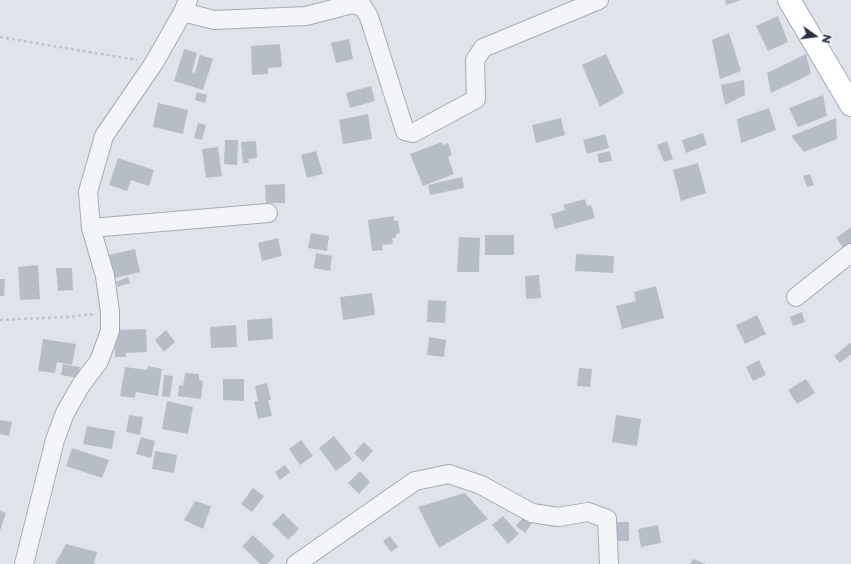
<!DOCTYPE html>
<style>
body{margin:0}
#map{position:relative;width:851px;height:564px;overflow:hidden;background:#e0e4ea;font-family:Montserrat,sans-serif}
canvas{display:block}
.north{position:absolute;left:795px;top:16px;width:40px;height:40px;-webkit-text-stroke:3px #f0f3f7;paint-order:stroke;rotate:104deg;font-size:11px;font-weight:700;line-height:16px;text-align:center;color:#283142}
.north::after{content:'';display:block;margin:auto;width:14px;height:18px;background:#283142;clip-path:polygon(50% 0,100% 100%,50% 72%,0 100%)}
</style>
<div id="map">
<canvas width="851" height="564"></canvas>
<div class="north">N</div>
</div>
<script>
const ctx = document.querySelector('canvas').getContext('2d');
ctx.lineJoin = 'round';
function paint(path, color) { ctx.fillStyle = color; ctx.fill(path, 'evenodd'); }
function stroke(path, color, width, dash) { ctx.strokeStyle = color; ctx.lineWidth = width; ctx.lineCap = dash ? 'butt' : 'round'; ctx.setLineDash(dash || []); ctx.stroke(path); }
paint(new Path2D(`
 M725,0H741L726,5Z
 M778,16L788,42L768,51L756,26Z
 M729,33L741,71L720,79L712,40Z
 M349,39L353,59L336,63L331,43Z
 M280,44L282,67L268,68V74L252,75L251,46Z
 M184,49L197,53L192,72L195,73L200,55L213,59L203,90L174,81Z
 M606,54L624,93L600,107L582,65Z
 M806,54L811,74L771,93L767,73Z
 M744,80L745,95L725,105L721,85Z
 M371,86L375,101L350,108L346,93Z
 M197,92L207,95L205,103L195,100Z
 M823,95L827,116L798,127L789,108Z
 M158,103L188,110L183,134L153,127Z
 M769,108L776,130L741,143L737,119Z
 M368,114L372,139L343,144L339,120Z
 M561,118L565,135L536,143L532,125Z
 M836,118L837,139L804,152L791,136Z
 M198,123L206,125L202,140L194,138Z
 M703,133L707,145L686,153L682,140Z
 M605,134L609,148L587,154L583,140Z
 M225,140H238L237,165L224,164Z
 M256,141L257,158L248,159L249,163H243L241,142Z
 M667,141L673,159L664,162L657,145Z
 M442,142L443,145L448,143L452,155L448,157L454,174L423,186L410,154Z
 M218,147L222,176L206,178L202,149Z
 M316,151L323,174L307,178L301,155Z
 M610,151L612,161L599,163L597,154Z
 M118,158L154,170L149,186L131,180L127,191L109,185Z
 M698,163L706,193L681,201L673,170Z
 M810,174L814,185L807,187L803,176Z
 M462,177L464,188L430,195L428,185Z
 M285,184V203H266L265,185Z
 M585,199L587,206L591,205L595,218L555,229L551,214L565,210L563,205Z
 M394,216V221L398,220L400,233L396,234V238H392L393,244L382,245L383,250L372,251L368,220Z
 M851,227V246L846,251L836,238Z
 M311,233L329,236L327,251L308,248Z
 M485,235H514V255H485Z
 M459,237L480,238L479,272H457Z
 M278,238L282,256L262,261L258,243Z
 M135,249L140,272L115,278L109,255Z
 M316,253L332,256L330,271L314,268Z
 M576,254L614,256L613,273L575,271Z
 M38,265L40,299L20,300L18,267Z
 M56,268H72L73,290L58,291Z
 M539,275L541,298L526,299L525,276Z
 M128,277L130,283L118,287L116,282Z
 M0,279H5L4,296H0Z
 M656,286L664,318L622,329L616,306L636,301L634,292Z
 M372,293L375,315L343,320L340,297Z
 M428,300L446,301L445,323L427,322Z
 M802,312L805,322L793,326L790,317Z
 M757,315L766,334L745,344L736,325Z
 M272,318L273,339L248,341L247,320Z
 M236,325L237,347L211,348L210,327Z
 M146,329L147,352L126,353V357H115V341H118V330Z
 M166,330L175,342L164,352L155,340Z
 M429,337L446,340L444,357L427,355Z
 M43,339L76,344L72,365L57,362L55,373L38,371Z
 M850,343L851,344V354L840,363L834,356Z
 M759,360L766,375L753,381L746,367Z
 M63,364L80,367L78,378L61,375Z
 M148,366L162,369L158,396L136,392L135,398L120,396L125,367L147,370Z
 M579,368L592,369L590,387L577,386Z
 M185,373L199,374V380L203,381L201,399L178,396L179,385L183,386Z
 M164,375L173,376L170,397L162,396Z
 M223,379H244V401L223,400Z
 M806,379L815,393L797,404L788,390Z
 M267,383L271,400H268L272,416L258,419L254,402L258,401L255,386Z
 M167,401L193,407L188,434L162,429Z
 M129,415L143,417L140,435L126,432Z
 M616,415L641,419L637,446L612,442Z
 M0,420L12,422L9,436L0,434Z
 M87,426L115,431L112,449L83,444Z
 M334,436L352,459L336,471L319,448Z
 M141,437L155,441L151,458L136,454Z
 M301,440L313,456L300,465L289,449Z
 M364,442L373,451L363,462L354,453Z
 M72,448L109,460L102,478L66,466Z
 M155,451L177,455L174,473L152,469Z
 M285,465L290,472L280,480L275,472Z
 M360,471L370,482L359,494L348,483Z
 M253,488L264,496L252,512L241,504Z
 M465,493L488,519L439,548L418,507Z
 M195,501L211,506L203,529L184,520Z
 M0,511L6,513L0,531Z
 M283,513L299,529L288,540L272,524Z
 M503,516L519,534L508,544L492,525Z
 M523,517L532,523L525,533L516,526Z
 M613,522H629V541H613Z
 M658,525L661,543L641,547L638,529Z
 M253,535L275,556L267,564H260L242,546Z
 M390,536L398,547L391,552L383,541Z
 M66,544L97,552L94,564H55Z
 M693,559L706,564H690Z`), '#b7bdc7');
const minor = new Path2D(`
 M183,12L214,20L306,16L352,4L363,7L369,17L405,131L413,133L476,99L475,60L483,48L599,0
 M91,228L268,213
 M796,297L851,253
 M24,564L55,440L65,413L81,385L99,361L110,331V312L105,276L91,228L88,192L104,136L154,63L183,12L188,0
 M296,564L415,481L449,474L481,485L532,513L558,517L588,512L607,519L609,564`);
const major = new Path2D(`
 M789,0L851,105`);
stroke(minor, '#a5abb4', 20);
stroke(major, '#9fa8b6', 24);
stroke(new Path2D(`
 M0,37L137,60
 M0,320L68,317L96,314`), '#bec2c9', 2.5, [3, 3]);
stroke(minor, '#f3f5f8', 18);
stroke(major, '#fff', 22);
</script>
